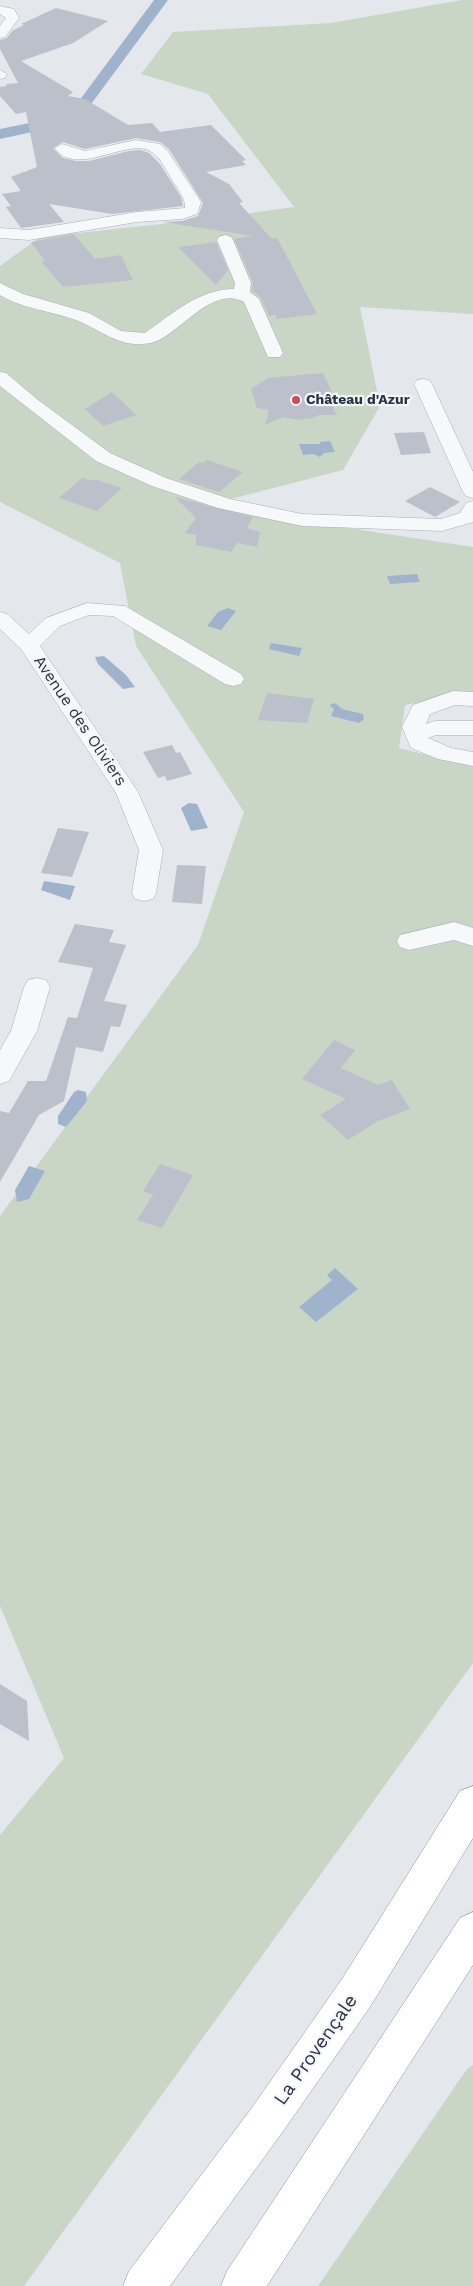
<!DOCTYPE html>
<meta charset="utf-8">
<style>
body{margin:0}
canvas{display:block;background:#e4e7ec}
</style>
<canvas width="473" height="2286"></canvas>
<script>
const ctx = document.querySelector('canvas').getContext('2d');
ctx.lineJoin = 'round';
function paint(path, color) { ctx.fillStyle = color; ctx.fill(path, 'evenodd'); }
function stroke(path, color, width, dash) { ctx.strokeStyle = color; ctx.lineWidth = width; ctx.lineCap = dash ? 'butt' : 'round'; ctx.setLineDash(dash || []); ctx.stroke(path); }
function drawText(font, color, halo, rows, align = 'center') {
  ctx.font = font + ' "Work Sans",sans-serif'; ctx.lineWidth = 4.5; ctx.setLineDash([]); ctx.textBaseline = 'middle'; ctx.strokeStyle = halo; ctx.fillStyle = color; for (const [text, x, y, turn = 0] of rows) {
    ctx.save(); ctx.translate(x, y); ctx.rotate((+turn || 0) * Math.PI / 180); ctx.textAlign = isNaN(turn) ? turn : align; if (halo) ctx.strokeText(text, 0, 0); ctx.fillText(text, 0, 0); ctx.restore();
  }
}
paint(new Path2D(`
 M462,0H473V314L360,307L380,406L343,470L204,506L473,547V692L405,705L399,748L473,766V1663L24,2286H0V1835L64,1758L0,1606V1216L198,945L244,812L136,646L120,563L0,502V266L40,237L208,219L294,207L208,94L141,74L173,32L331,23Z
 M473,2065V2286H318L467,2069Z`), '#c9d6c5');
paint(new Path2D(`
 M330,441L335,452L324,453L320,457L313,454L303,455L299,444H320V442Z
 M417,574L420,582L390,584L387,576Z
 M228,608L236,611L221,630L207,626L218,612Z
 M271,643L302,648L299,656L269,649Z
 M104,656L126,675L135,687L123,689L98,664L95,657Z
 M335,703L342,709L363,714L364,719L359,723L331,716L334,709L329,705Z
 M189,803L197,804L208,828L191,831L181,808Z
 M44,881L75,886L70,900L41,890Z
 M78,1090L86,1092L87,1101L66,1127L58,1124V1116L74,1092Z
 M29,1166L45,1171L29,1199L17,1202L15,1190Z
 M335,1268L358,1289L316,1322L299,1307L332,1280L327,1275Z`), '#9fb4cc');
paint(new Path2D(`
 M154,0H168L83,115L69,124L0,139V129L59,117L73,109Z`), '#9fb4cc');
paint(new Path2D(`
 M56,8L108,21L73,43L21,61L73,92L68,96L85,99L128,125L152,123L160,132L211,125L246,160L242,161L246,165L206,172L229,184L243,202L239,203L272,239L277,238L317,314L277,319L275,315L269,316L261,298L252,290L253,282L234,239L253,236L163,222L182,221L198,216L203,203L169,149L160,142L136,138L85,149L63,142L53,148L63,158L76,161H89L129,151L140,150L149,153L160,164L181,197L183,206L112,214L49,204L64,222L21,228L6,207L11,206L2,194L21,191L11,177L37,167L26,112L16,114L0,96V87L7,86L6,84L18,83L0,49V40L7,38L12,31L24,25L21,24Z
 M74,234L95,259L121,255L133,280L63,287L42,262L45,261L31,242Z
 M216,242L228,270L216,285L178,247Z
 M323,373L335,399L330,402L337,415H319L312,418L298,420L283,417L265,425L269,410L257,408L251,389L268,378Z
 M112,392L136,415L103,426L85,409Z
 M424,432L431,453L401,455L394,433Z
 M207,460L243,472L219,492L179,479L199,462L203,463Z
 M82,478L92,481L94,479L122,488L97,511L59,498Z
 M430,487L460,502L435,517L405,501Z
 M175,497L253,517L247,528L260,532L257,547L237,543L231,552L196,545V535L185,533L196,518Z
 M267,693L314,699L307,723L258,720Z
 M172,745L176,753L180,752L192,774L167,781L165,776L158,778L143,752Z
 M58,828L89,832L72,877L41,873Z
 M177,865L206,866L202,904L172,902Z
 M75,924L114,930L109,942L126,945L104,1001L127,1005L120,1027L111,1026L103,1052L76,1047L64,1101L39,1115L0,1182V1111L9,1113L28,1081H46L68,1017L77,1018L93,968L58,962Z
 M334,1040L355,1050L341,1068L378,1085L392,1080L410,1109L378,1121L348,1140L320,1115L346,1099L302,1079Z
 M160,1164L193,1175L162,1228L137,1220L153,1195L143,1191Z
 M0,1684L27,1701L29,1741L0,1724Z`), '#bbc0ca');
const minor = new Path2D(`
 M0,6L14,9L19,18L5,37L0,38V26L6,18L0,14Z
 M0,70L7,74L5,78L0,79Z
 M136,140L160,144L167,150L201,202L197,214L182,219L137,222L29,240L0,238V228L29,230L137,212L185,208C186,198 176,187 171,178C165,168 160,156 150,151C127,138 76,178 55,148L62,144L85,151Z
 M225,235L231,237L233,240L251,283L250,292L259,299L283,353L280,357H268L244,302C211,284 178,337 151,343C119,349 102,330 76,320C51,311 23,309 0,295V283L23,294L89,313L121,331L145,333C172,314 199,289 234,289L235,283L217,240L219,237Z
 M0,372L6,373L38,400L110,453L166,478L230,499L302,514L441,519L460,513L466,503L473,501V522L442,531L302,526L218,508L152,486L96,461L0,386Z
 M423,379L429,380L432,384L473,472V498L466,496L463,492L414,384L417,380Z
 M87,603L125,606L241,674L244,679L241,684L233,686L225,684L113,616L89,615L60,626L40,646L138,792L163,850L156,893L153,899L144,901L135,899L132,893L139,850L116,793L21,649L0,629V612L7,614L29,634L46,618Z
 M453,691L473,692V706L455,705L430,714L426,724L435,721H473V735H436L428,738L451,748L473,752V766L438,759L411,748L402,727L413,705Z
 M454,922L473,928V946L454,940L409,950L400,947L397,941L400,935Z
 M37,978L46,980L50,987L37,1031L9,1081L0,1084V1050L11,1031L24,987L28,980Z`);
const highway = new Path2D(`
 M473,1786V1838L370,2007L279,2137L170,2286H123L129,2271L251,2109L342,1979L460,1791Z
 M473,1912V1965L267,2286H221L227,2271L460,1918Z`);
stroke(minor, '#a9aeb7', 1);
stroke(highway, '#8b94a3', 1);
paint(minor, '#f7f8fa');
paint(highway, '#fff');
for (const [x, y, r, color] of [
 [296,400,5,"#d1495b"]
]) { const dot = new Path2D(); dot.arc(x, y, r, 0, 2 * Math.PI); ctx.fillStyle = color; ctx.fill(dot); stroke(dot, '#f4f6f9', 2); }
drawText('bold 14px', '#2b3445', '#f4f6f9', [
 ["Château d'Azur",306,400]
], 'left');
drawText('16px', '#2b3445', '#f4f6f9', [
 ["Avenue des Oliviers",80,721,56]
]);
drawText('19px', '#2b3445', '#f4f6f9', [
 ["La Provençale",316,2050,-55]
]);
</script>
